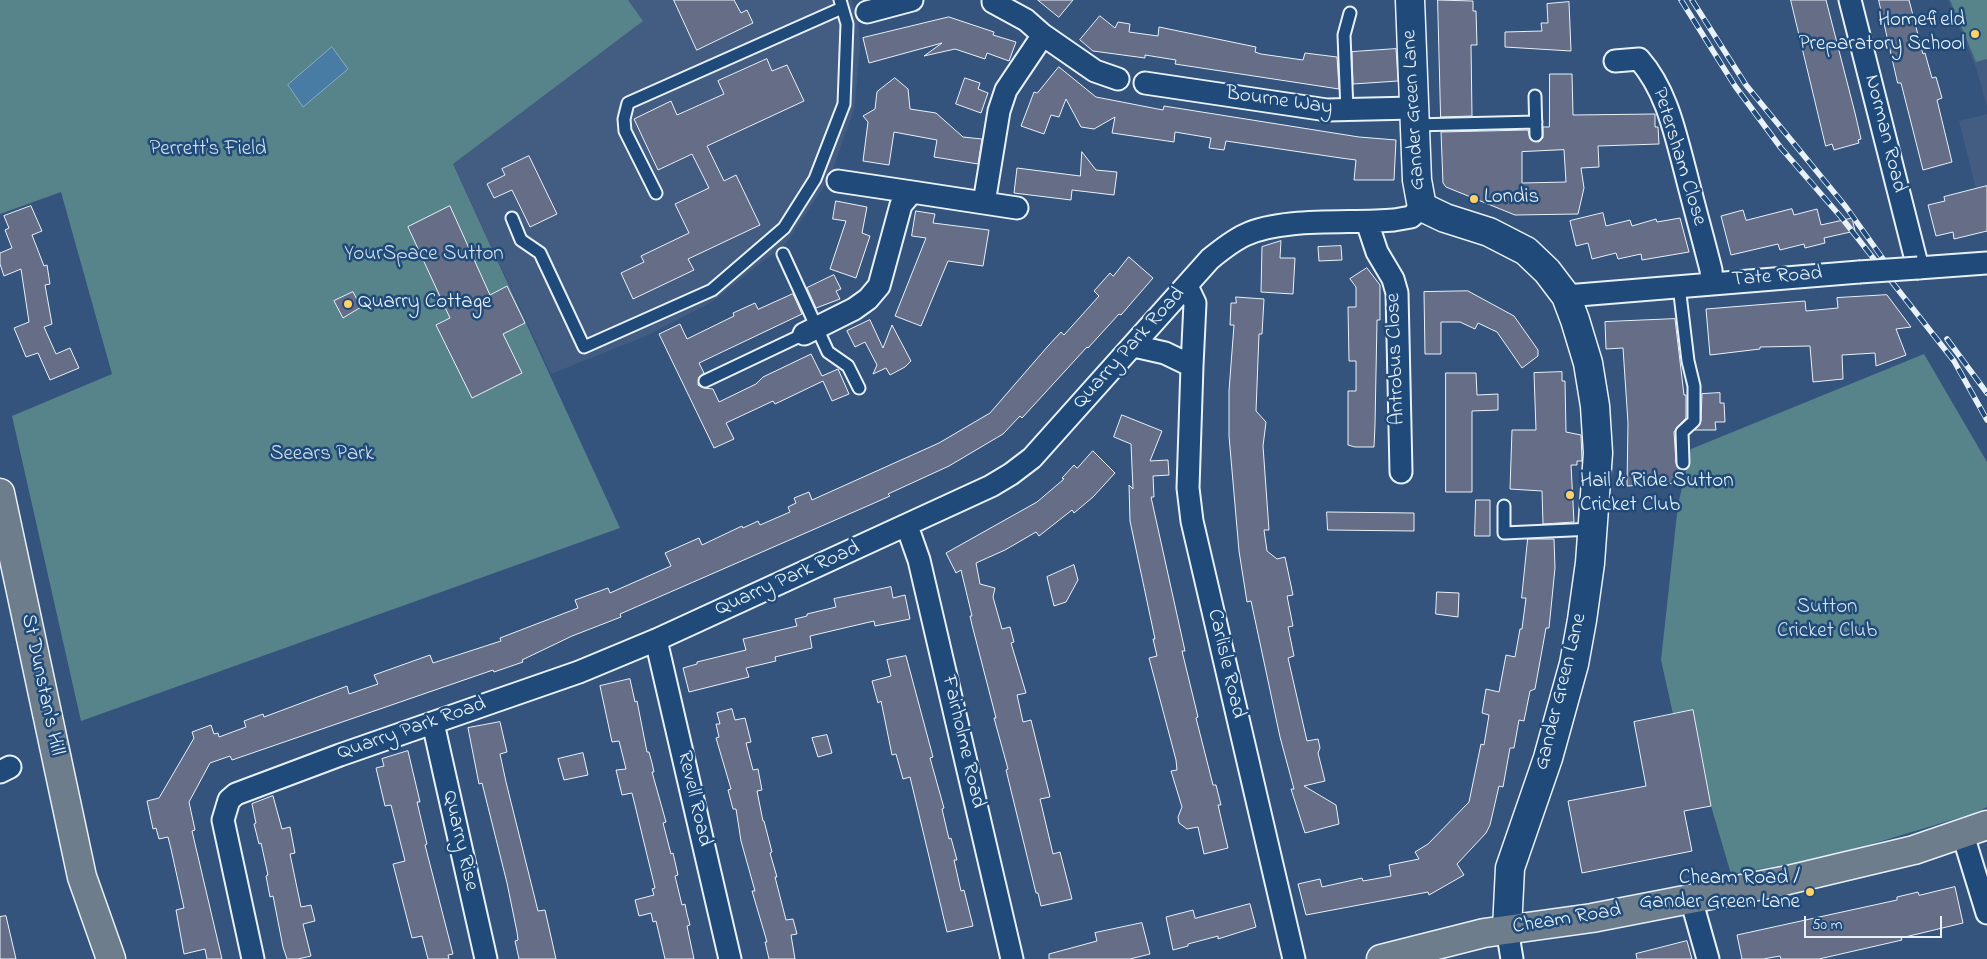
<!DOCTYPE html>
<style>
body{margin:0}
#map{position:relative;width:1987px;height:959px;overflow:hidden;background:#34547e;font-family:"Indie Flower",sans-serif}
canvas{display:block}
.scale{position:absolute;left:1804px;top:916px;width:138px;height:22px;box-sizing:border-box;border:2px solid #e8f1f8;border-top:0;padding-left:6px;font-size:15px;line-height:18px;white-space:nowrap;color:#e8f1f8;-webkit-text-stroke:4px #1f4a7a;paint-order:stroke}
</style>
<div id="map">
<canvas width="1987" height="959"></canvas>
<div class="scale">50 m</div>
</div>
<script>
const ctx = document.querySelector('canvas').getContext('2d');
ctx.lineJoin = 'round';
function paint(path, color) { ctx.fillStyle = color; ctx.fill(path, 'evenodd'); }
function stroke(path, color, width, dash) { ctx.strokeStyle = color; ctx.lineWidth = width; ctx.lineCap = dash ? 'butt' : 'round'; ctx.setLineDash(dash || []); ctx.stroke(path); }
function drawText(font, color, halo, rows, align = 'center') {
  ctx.font = font + ' "Indie Flower",sans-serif'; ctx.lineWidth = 5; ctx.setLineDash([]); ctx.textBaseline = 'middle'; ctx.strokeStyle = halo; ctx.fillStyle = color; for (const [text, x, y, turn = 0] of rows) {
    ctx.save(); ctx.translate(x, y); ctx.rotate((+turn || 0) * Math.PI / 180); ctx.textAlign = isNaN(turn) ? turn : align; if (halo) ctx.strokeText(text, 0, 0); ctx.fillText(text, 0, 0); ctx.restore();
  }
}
paint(new Path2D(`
 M628,0H852L859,28L860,49L854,110L829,179L787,242L712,302L646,336L551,374L453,164L642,21Z
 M1948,0H1987V107L1976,68Z
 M1987,114V233L1959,121Z`), '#435c81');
paint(new Path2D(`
 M0,0H628L643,21L453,164L620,528L81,721L12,416L112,374L61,192L0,214Z
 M1950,0H1987V59L1976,62Z
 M1924,354L1987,462V807L1975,813L1825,858L1731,874L1711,806L1693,710L1673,714L1661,660L1678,505L1691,449Z`), '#57838a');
const water = new Path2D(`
 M332,47L348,69L303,107L288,85Z`);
paint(water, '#487ca5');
stroke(water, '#88abc6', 1);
const building = new Path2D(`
 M674,0H734L741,13L747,10L753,23L697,50Z
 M1038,0H1073L1059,17Z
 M1438,0L1473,1V11H1476L1477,45H1471L1472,116L1441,117Z
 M1791,0H1826L1855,113L1861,139L1858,140L1859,143L1834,150L1832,144L1826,146Z
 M1879,0H1909L1923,54L1925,53L1932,78L1936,77L1942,98L1937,100L1952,162L1923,170L1901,83H1898Z
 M1569,2L1571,51L1505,47V32L1542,31L1541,23H1548L1547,4Z
 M1100,16L1115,28L1118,22L1130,24L1129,32L1158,36L1159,27L1256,47L1255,52L1261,54L1303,60L1305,53L1337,57L1339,89L1175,64L1176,60L1145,55V58L1093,51L1080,40Z
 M949,17L994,32L993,35L1016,42L1009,61L987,53L985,59L955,49L924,56L942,43L869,63L863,38Z
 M1396,49L1398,81L1353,84L1352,52Z
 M767,59L772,71L787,65L804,101L707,146L724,181L736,175L760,225L688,259L694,270L633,299L621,273L644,262L641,256L689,233L675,204L709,188L692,154L658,170L634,119L671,101L677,115L724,94L718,81Z
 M1059,67L1096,97L1163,110L1164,106L1359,137L1396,140L1394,180H1354L1356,160L1341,158L1226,141L1224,150L1209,148L1211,138L1175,132L1174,142L1112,133L1115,117L1094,129L1081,127L1066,99L1059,117L1051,115L1044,134L1021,126L1034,92L1037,93Z
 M1550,74H1572L1573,115L1655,114V127H1658L1659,144L1598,146L1599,167L1581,168L1584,188L1578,214L1515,215L1446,187L1443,183L1441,132L1528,130L1530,139L1539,142L1543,138V127H1549ZM1564,150L1566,182L1522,183V152Z
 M895,78L908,89L910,109L936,113L963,137L982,139L978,164L934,157L937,140L894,132L889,165L863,161L868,122L863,116L875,109L877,92Z
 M965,78L980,83L978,89L988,93L981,113L956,104Z
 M1082,152L1096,170L1117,172L1114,195L1072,190L1071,200L1014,193L1017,168L1080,176Z
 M529,156L557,214L530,227L512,190L494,198L487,184L505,175L502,169Z
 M1987,186V231L1954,239L1953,232L1936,236L1928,205L1945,201L1944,197Z
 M836,201L867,207L862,233L870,236L856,278L830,269L846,221L833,219Z
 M31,206L42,231L32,235L44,266L47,265L50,284L45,285L52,324L44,327L56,354L70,348L79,368L50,380L38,353L26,357L14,328L29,322L21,269L4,276L0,264V253L12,248L5,230L9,228L4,216Z
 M450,206L490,295L507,286L525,323L503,334L522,373L472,398L436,325L450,318L408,227Z
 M1792,209L1794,215L1817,209L1821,225L1852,218L1855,231L1824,238L1825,243L1805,248L1804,244L1780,250L1778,244L1731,255L1721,216L1743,210L1746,220Z
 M916,211L935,214L933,223L989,230L983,266L948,261L921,326L895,316L926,238L912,236Z
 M1603,213L1606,226L1630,220L1632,226L1656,219L1657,222L1680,218L1689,252L1642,260L1641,254L1618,259L1616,253L1592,259L1588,243L1576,246L1570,221Z
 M1281,241L1280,258H1295L1293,294L1261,292L1262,247Z
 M1341,246L1342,260L1319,261L1318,247Z
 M1129,257L1153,278L1121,315L1119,314L1088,348L1087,347L1022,418L1020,416L1003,434L949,466L888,494L890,496L872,504L620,614L621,617L572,636L522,660L523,662L494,672L493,670L232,760L230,756L210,763L189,802L195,830L192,831L222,959H207L205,949L184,954L176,910L184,908L171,849L168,837L159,839L156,828L153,829L147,801L159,798L194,738L192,732L211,725L214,734L218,733L219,737L246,727L244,721L263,714L264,717L347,686L349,694L378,684L374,675L430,655L433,663L501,641L500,638L578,608L575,600L608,588L610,593L671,566L665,553L699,538L702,545L742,526L743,528L758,521L760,525L790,512L788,507L796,503L794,498L809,492L812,500L939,443L990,413L1048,346L1061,332L1064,335L1099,296L1094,291L1110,273L1113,276Z
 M1367,268L1380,285V320H1377L1375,425L1374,447H1355L1348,445V391H1356V361H1349L1348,307H1356V287L1350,279Z
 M834,275L841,289L836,291L840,299L816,308L807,288Z
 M1468,291L1514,316L1538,350V356L1522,368L1497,332L1478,323L1475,329L1460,322H1441V354H1425L1424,292Z
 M353,292L361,307L343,318L334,301Z
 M793,294L802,314L699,363L704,373L699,377L698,385L704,388L713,389L719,402L756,384L763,377L811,354L822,376L838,369L849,394L832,401L823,381L775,404L773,401L726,423L734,439L714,448L659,334L680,324L687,339L734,316L733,313L755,303L758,309Z
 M1887,295L1911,327L1896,329L1906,355L1876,366L1875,353L1842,355L1843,379L1813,382L1810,346L1760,347V349L1710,355L1706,309L1805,301L1806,311L1838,308L1837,298Z
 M1236,297L1264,299L1262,334H1259L1256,411L1266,422L1263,446L1269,530H1264L1267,551L1277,559L1285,557L1293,595L1287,596L1293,626L1288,627L1294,656L1288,658L1307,741L1318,739L1320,748L1318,753L1325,781L1304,786L1336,805L1339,824L1305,833L1291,789H1294L1280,737L1251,601L1247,602L1239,551L1229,436V391L1234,325H1230L1231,303H1236Z
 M1675,319L1684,395H1686V418L1677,427L1674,432L1676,463L1680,470V483L1627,486L1628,423L1623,348L1606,349L1605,322Z
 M870,320L883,348L892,325L911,361L905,367L890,375L886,368L873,374L877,365L865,342L855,347L847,331Z
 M1562,372V381H1565L1566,432L1581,435L1582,461H1577V465H1571L1574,522L1543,524L1542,491L1510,489L1512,430H1536L1534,373Z
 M1446,373H1476L1477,395L1498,394V410L1472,411V492H1446Z
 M1720,393V403H1724L1725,422H1715L1716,430H1695L1701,421L1702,394Z
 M1122,415L1162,431L1150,461L1168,460L1169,475L1153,476L1154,497H1151L1185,651H1182L1198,717L1196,718L1213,785H1216L1221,805H1218L1228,848L1204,854L1198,827L1187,829L1179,823L1178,817L1182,807L1171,771L1177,770L1176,760L1149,658L1157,656L1153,639H1155L1130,521L1129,485L1133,489L1131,444L1114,437Z
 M1093,451L1115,473L1093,497L1074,513L1072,510L1039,536L1036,532L1005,550L976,563L980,584L995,588L993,597L1002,629L1010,627L1014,642L1011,643L1026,693L1017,695L1023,722L1031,720L1050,797L1040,799L1053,854L1060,852L1072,899L1041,906L1038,893H1036L1006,770L1008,769L994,718H996L972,625L970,616H972L961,570L956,573L946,553L1037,502L1064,479L1062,478L1074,465L1077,468Z
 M1476,500H1490V536H1475Z
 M1327,512L1414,513V531L1328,530Z
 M1528,539H1554L1555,568L1549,628H1546L1535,689L1530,691L1524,721L1519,720L1514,748H1510L1503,787L1499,786L1490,825L1486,833L1457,864L1464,875L1429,895L1428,892L1306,915L1298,884L1320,879L1322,887L1362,878L1363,881L1391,876L1389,865L1419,859L1415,852L1428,844L1469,802L1481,744L1484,745L1489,715L1482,713L1486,689L1499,692L1506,655L1515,657L1520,629H1522L1526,598H1522Z
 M1074,565L1078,580L1066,602L1054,606L1047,577Z
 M891,587L893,598L905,595L910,619L875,626L874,621L810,636L812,648L775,657L776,661L746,668L749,677L689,692L683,668L697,664V662L746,650L743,639L797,626L795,619L807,616V614L836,607L834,599Z
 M1437,592L1459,593L1458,617L1436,614Z
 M906,656L933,757L930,758L944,808L942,809L949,839L951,838L957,860H954L961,891L964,890L973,926L947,932L910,777L903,779L896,754L892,755L881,701L878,703L872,681L891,676L887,660Z
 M630,679L635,702L637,701L647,752H649L652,763L654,772H652L666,822L663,823L671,854L673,853L678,875L675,876L682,905L685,904L687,914L690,925L687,926L694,959H665L656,921L653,922L651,913L639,916L635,900L654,895L652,889L655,888L632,793L622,795L616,770L626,769L619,741L612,742L600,686Z
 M732,709L735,720L745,718L751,742L746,743L753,770L758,769L762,790L757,791L763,821H764L772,852L770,853L777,877H775L786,920L793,919L797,934L791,935L795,959H769L765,942H767L752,891H755L741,841L736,809H733L728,790L731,789L716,738L719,737L716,724H720L717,713Z
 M1693,710L1711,806L1684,811L1692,851L1582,873L1568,801L1646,786L1634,722Z
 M500,722L507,752L500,754L506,782L538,911L545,910L556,959H519L515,941L518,940L517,932L507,883L482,783L479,784L468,728Z
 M827,735L832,753L818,757L812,738Z
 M408,751L420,802H417L427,844L425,845L453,954L448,955L449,959H428L422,936L412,938L393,864L405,861L391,805L385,806L376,768L384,766L382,759Z
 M583,753L588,775L564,780L558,759Z
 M273,796L282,829L290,827L295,853L290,854L301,907L311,905L315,921L303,924L311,956L298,959H287L283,947L273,896L270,897L266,876L268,875L261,843L259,844L254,824L256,823L252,804Z
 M1955,887L1963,923L1901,938L1902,940L1819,959H1781L1780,956L1763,959H1742L1737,935L1897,900V897L1918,892L1919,895Z
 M1250,904L1256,927L1218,939V936L1188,944V946L1173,950L1166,917L1193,910L1195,918Z
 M6,916L16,959H0V917Z
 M1142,923L1150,954L1130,959H1049V954L1097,941L1095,933Z
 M1687,941L1692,959H1637L1636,954Z`);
paint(building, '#656d87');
stroke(building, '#e8f1f8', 1);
const service = new Path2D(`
 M1535,96L1536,135
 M1347,111L1344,35L1350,13
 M1414,125L1536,122
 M656,193L625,131L624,119L628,103L842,8
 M512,218L521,240L540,253L584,347L712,290L784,228L815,179L844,104L847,24L840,0
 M783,254L828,352L848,366L859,388
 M1679,286L1688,361L1694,386V421L1682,432L1683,463
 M705,381L804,334
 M1504,506V533L1593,529`);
const minor = new Path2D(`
 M1850,0L1918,268L1987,263
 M867,12L912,0
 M1043,35L1095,71L1118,79
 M1615,61L1639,59C1667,91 1675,133 1686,174C1694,206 1703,238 1711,270L1712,283
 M1145,83L1327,110L1413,108
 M838,181L912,192
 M984,203L1017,208
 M1367,222L1377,252L1393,279L1397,293L1401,472
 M1187,286L1195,303L1192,366
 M1566,296L1859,272
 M804,334L854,309L868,299L879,286L901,205L912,192L984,203L999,111L1006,90L1043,35L1026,20L993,2V0
 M1134,346L1165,353L1192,366L1188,488L1192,521L1294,959
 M907,526L919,560L1012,959
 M656,640L730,959
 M433,723L486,959
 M0,772L10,767
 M1963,835L1987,913
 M1691,899L1708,959
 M1507,929L1512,959
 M253,959L223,820L229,800L236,794L340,755L579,672L656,640L991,486L1011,474L1032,458L1210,259C1221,250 1232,241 1245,235C1283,217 1351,224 1394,220L1411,217L1422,207`);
const tertiary = new Path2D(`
 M1410,0L1417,180L1422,207L1445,218L1489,232L1526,251L1547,271L1566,296L1575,320L1588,363L1595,406L1598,453L1590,563L1582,620L1574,664L1548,758L1510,868L1507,929`);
const trunk = new Path2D(`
 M0,493L82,877L111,959
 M1381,959L1484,933L1592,918L1788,880L1914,850L1987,825`);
stroke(service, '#e8f1f8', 15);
stroke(minor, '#e8f1f8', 25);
stroke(tertiary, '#e8f1f8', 31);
stroke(trunk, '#e8f1f8', 31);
stroke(service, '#1f4a7a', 11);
stroke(minor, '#1f4a7a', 21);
stroke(tertiary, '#1f4a7a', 28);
stroke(trunk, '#6d7d8c', 28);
const rail = new Path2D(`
 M1681,0L1735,86L1781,148L1841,217L1954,361L1987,420
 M1692,0L1746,85L1846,207L1886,263
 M1947,339L1987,393`);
stroke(rail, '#e8f1f8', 5.5);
stroke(rail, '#1f4a7a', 4, [11]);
const minorBridge = new Path2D(`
 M1859,272L1918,268`);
stroke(minorBridge, '#e8f1f8', 25, []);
stroke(minorBridge, '#1f4a7a', 21);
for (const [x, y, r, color] of [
 [1975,34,5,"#ffd166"],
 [1474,199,5,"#ffd166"],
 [348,304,5,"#ffd166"],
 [1570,495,5,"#ffd166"],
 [1810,892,5,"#ffd166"]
]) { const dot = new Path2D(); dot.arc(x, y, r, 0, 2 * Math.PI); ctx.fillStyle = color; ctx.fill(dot); stroke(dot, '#1f4a7a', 2); }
drawText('21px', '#e8f1f8', '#1f4a7a', [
 ["Homefield",1965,22,"right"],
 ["Preparatory School",1965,46,"right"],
 ["Londis",1484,199],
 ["Quarry Cottage",358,304],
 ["Hail & Ride Sutton",1580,483],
 ["Cricket Club",1580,507],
 ["Cheam Road /",1800,880,"right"],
 ["Gander Green Lane",1800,904,"right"]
], 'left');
drawText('21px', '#e8f1f8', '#1f4a7a', [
 ["Bourne Way",1279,102,8],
 ["Gander Green Lane",1415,110,-93],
 ["Norman Road",1884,134,76],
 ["Petersham Close",1678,157,73],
 ["Tate Road",1777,278,-4],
 ["Quarry Park Road",1130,349,-48],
 ["Antrobus Close",1397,359,-92],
 ["Quarry Park Road",788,580,-24],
 ["Carlisle Road",1225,664,77],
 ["St Dunstan's Hill",41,685,78],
 ["Gander Green Lane",1562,692,-76],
 ["Quarry Park Road",412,730,-19],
 ["Fairholme Road",962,742,77],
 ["Revell Road",693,799,77],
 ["Quarry Rise",459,841,77],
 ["Cheam Road",1567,920,-9]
]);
drawText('21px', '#d2e0e8', '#1f4a7a', [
 ["Perrett's Field",208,151],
 ["YourSpace Sutton",424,256],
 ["Seears Park",322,456],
 ["Sutton",1827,609],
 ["Cricket Club",1827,633]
]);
</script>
